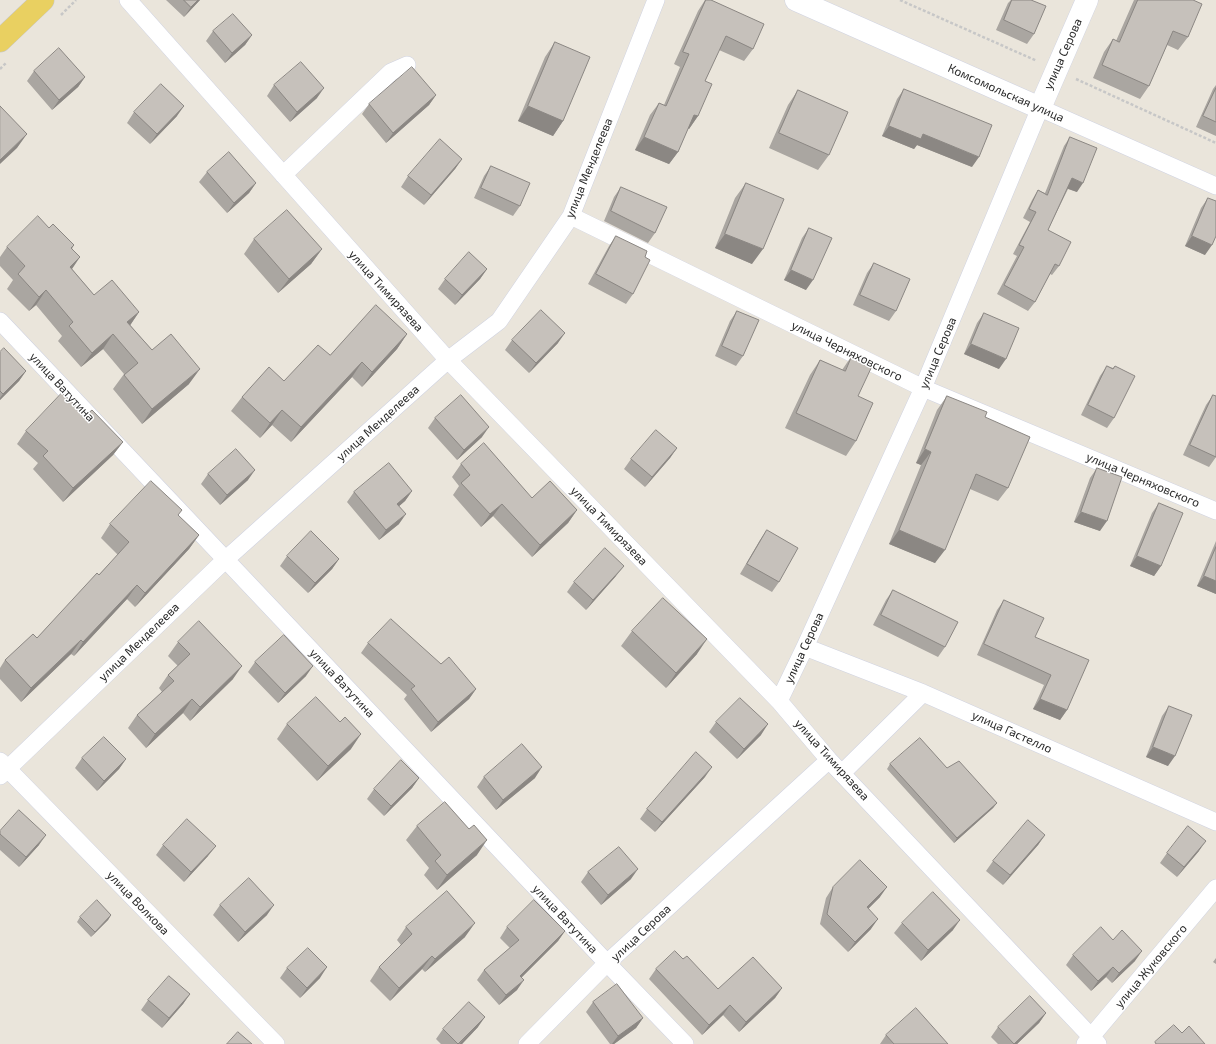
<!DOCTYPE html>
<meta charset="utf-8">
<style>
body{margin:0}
canvas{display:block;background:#eae5db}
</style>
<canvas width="1216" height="1044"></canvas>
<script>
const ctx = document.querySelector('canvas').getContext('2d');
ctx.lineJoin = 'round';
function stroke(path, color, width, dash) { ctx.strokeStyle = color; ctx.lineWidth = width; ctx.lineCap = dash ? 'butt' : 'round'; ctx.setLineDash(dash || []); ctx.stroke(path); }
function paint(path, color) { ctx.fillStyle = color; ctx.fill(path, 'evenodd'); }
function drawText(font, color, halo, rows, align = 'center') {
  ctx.font = font + ' "Exo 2",sans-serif'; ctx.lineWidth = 3; ctx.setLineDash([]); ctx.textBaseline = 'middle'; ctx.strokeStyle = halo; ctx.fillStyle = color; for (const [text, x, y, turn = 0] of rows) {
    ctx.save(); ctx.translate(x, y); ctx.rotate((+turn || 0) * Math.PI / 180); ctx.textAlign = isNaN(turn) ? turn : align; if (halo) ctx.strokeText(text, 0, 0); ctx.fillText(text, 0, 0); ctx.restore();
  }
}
const minor = new Path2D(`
 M128,0L448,360L779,701L829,760L1098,1044
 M283,175L391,72L407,65
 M571,216L923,388L1216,511
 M0,321L607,963L685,1044
 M805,647L923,693L1216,822
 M779,701L805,647L923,388L1040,108L1216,186
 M0,761L276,1044
 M842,773L923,693
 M0,776L225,560L448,360L499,321L571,216L656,0
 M527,1044L607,963L829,760
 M1085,1044L1216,888`);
const secondary = new Path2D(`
 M796,0L1040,108L1087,0`);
const primary = new Path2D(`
 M0,41L43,0`);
stroke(minor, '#d0d3e1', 18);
stroke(secondary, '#d0d3e1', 23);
stroke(primary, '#c7c7c7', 23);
stroke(new Path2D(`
 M900,0L1037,61
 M61,15L76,0
 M0,69L7,62
 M1076,79L1216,143`), '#c7c7c7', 2.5, [3, 2]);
stroke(minor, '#fff', 17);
stroke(secondary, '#fff', 22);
stroke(primary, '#e9d061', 22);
paint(new Path2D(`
 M166,0H200L184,17Z
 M705,0H711L753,49L744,61L719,50L705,81L698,116L689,129L688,128L678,152L669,164L635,150L650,115L659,103L664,105L680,67L674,64L698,11Z
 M1011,0H1031L1034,34L1027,44L996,30L1008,3Z
 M1134,0H1193L1188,37L1178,50L1167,45L1149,86L1140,99L1093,78L1104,52L1113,39L1116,41Z
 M213,31L252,35L245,45L225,63L206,41Z
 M555,42L563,121L553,136L518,121L545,57Z
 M34,71L85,77L78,87L52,110L27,81Z
 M274,85L317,98L290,122L267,96Z
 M1216,85V136L1196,127L1213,89Z
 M904,89L972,167L917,145L914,149L882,136L897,99Z
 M798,90L829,155L818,170L769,148L788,105Z
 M436,95L429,105L386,143L362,114L369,104Z
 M134,112L177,116L150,144L127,123Z
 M1070,137L1077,192L1068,189L1048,230L1059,266L1052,275L1050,274L1035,302L1028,311L997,294L1017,256L1013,254L1030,222L1023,218L1032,200L1038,190L1045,193L1064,146Z
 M462,159L455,169L424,205L401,187L408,176Z
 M491,166L520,206L513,216L474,198L484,176Z
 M207,172L256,183L249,193L227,213L199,182Z
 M746,183L752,264L715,248L735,198Z
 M621,187L655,233L648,243L604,221L614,197Z
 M1208,198L1205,255L1185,246L1201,208Z
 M809,228L806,290L784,280L802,238Z
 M616,236L645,257L633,294L626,304L588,284L609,246Z
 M254,239L322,249L311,264L278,293L244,254Z
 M74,245L72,249V269L94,295L139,312L130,325L152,350L189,384L142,424L113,389L124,374L103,349L81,367L58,341L62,336L36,305L29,311L7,289L13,280L0,266V257L7,247Z
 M874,263L896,311L889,321L853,305L867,273Z
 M487,269L480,279L455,305L438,289L445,279Z
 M737,311L743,356L736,366L715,356L730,321Z
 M984,313L999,369L964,354L977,323Z
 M407,334L397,349L362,387L352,377L291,442L272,425L260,438L231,411L242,397L284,381L330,355Z
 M512,340L558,343L529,373L505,350Z
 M0,352L26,371L19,381L0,400Z
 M853,354L858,396L856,441L846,456L785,428L810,375L820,360L842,370Z
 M1107,366L1113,368L1115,366L1114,418L1107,428L1081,415L1100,376Z
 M1213,395L1216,457L1209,467L1183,455L1206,405Z
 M947,396L985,417L1008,488L998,501L970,489L935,563L889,544L921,465L916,463L937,410Z
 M86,415L123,442L113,455L63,502L33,469L38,463L17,444L26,431Z
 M435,418L482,437L457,460L428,428Z
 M677,448L670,458L645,487L624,469L631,459Z
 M461,464L532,498L577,510L568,523L532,557L493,516L481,527L453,495L459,486L452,477Z
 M1097,468L1100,531L1074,522L1090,478Z
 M208,474L248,480L220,505L201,484Z
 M412,491L405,501L399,506V524L379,540L347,502L354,492Z
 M1159,503L1161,566L1154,576L1130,566L1152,513Z
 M178,516L199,535L189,549L135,607L127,599L74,656L71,654L21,702L0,679V668L5,660L37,638L118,555L101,538L110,524Z
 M767,530L779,582L772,592L740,574L760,540Z
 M1216,541V594L1197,586Z
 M287,556L339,559L332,569L308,593L280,566Z
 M616,576L586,610L567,592L574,582Z
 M893,590L945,647L938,657L873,625L886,600Z
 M1004,600L1035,637L1067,710L1060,720L1033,709L1044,685L977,655L997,610Z
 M632,631L697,654L666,688L621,646Z
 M178,642L233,679L190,721L183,713L146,748L128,728L137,715L162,692L159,688L168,675L178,666L168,656Z
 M368,643L441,664L476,689L469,699L431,732L404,699L407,695L361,653Z
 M255,662L306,676L278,703L248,672Z
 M1169,706L1168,766L1146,757L1162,716Z
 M340,722L351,749L317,781L277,739L287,724Z
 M716,722L761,735L737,759L709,732Z
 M82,758L126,759L119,769L97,791L75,768Z
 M890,764L947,768L997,803L993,808L954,843L887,769Z
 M484,777L535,778L496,810L477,787Z
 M705,777L655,832L640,819L647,809Z
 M419,778L412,788L384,816L367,799L374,789Z
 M417,826L477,855L437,890L424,875L429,868L406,840Z
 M0,831L39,845L19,867L0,850Z
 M1045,835L1038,845L1003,885L986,871L993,861Z
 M163,845L208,856L184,882L156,855Z
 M1199,851L1177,877L1160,863L1167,853Z
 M588,872L631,879L601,905L581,882Z
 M833,887L880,897L868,909L871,929L848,952L820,924L826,898Z
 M220,905L267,915L238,942L213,915Z
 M111,915L108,920L91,937L77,922L80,917Z
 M902,923L953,930L921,961L894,933Z
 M406,927L465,937L425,972L422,969L390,1001L370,981L379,967L401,945L397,940Z
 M507,927L565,931L558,941L522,977L517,990L499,1005L477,980L484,970L510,948L500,938Z
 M1113,940L1135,961L1112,983L1106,977L1091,991L1066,965L1073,955Z
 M1216,958V964L1213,962Z
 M683,959L718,989L782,988L775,998L739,1032L723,1015L702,1035L649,979L656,969Z
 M287,968L320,978L300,998L280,978Z
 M190,994L183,1004L162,1028L141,1010L148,1000Z
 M593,1002L643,1018L636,1028L614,1044H610L586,1012Z
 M1046,1013L1039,1023L1017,1044H998L991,1037L998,1027Z
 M478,1027L462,1044H441L436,1039L443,1029Z
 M886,1035L948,1044H880Z`), '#aaa6a1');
paint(new Path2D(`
 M198,0H200L184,17L191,7Z
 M252,35L245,45L225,63L232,53Z
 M85,77L78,87L52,110L59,100Z
 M324,88L317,98L290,122L297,112Z
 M436,95L429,105L386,143L393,133Z
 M184,106L177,116L150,144L157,134Z
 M528,106L563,121L553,136L518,121Z
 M694,115L698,116L689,129L685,127Z
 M889,126L923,134L979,157L972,167L917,145L914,149L882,136Z
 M27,134L17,148L0,164V160Z
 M644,137L678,152L669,164L635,150Z
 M462,159L455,169L424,205L431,195Z
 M1072,178L1083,183L1077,192L1066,188Z
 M256,183L249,193L227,213L234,203Z
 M725,234L763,249L752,264L715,248Z
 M1192,236L1212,245L1205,255L1185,246Z
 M322,249L311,264L278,293L289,279Z
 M80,257L70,272V267Z
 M487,269L480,279L455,305L462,295Z
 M791,270L813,280L806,290L784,280Z
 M46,290L36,305L29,311L39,297Z
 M139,312L129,327L127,322Z
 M565,333L558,343L529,373L536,363Z
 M113,334L103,349L81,367L92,353Z
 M407,334L397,349L362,387L372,372Z
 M971,344L1006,359L999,369L964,354Z
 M362,362L352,377L291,442L301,427Z
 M200,369L189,384L142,424L152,409Z
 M26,371L19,381L0,400V398L3,394Z
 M282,410L272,425L260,438L270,423Z
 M489,427L482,437L457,460L464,450Z
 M123,442L113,455L63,502L73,488Z
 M677,448L670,458L645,487L652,477Z
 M925,449L931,452L921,465L916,463Z
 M255,470L248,480L220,505L227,495Z
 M412,491L405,501L390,514L397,504Z
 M502,504L493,516L481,527L490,514Z
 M577,510L568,523L532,557L540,545Z
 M1081,512L1107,521L1100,531L1074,522Z
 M406,514L399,524L379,540L386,530Z
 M899,530L945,550L935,563L889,544Z
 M199,535L189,549L135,607L145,593Z
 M1137,556L1161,566L1154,576L1130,566Z
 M339,559L332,569L308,593L315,583Z
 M624,566L616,576L586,610L593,600Z
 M1204,576L1216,581V594L1197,586Z
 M137,585L127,599L74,656L83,642Z
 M707,639L697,654L666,688L676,673Z
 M81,640L71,654L21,702L31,688Z
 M242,666L233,679L190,721L200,707Z
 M313,666L306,676L278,703L285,693Z
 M476,689L469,699L431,732L438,722Z
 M192,699L183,713L146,748L155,734Z
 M1040,699L1067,710L1060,720L1033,709Z
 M768,724L761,735L737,759L744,749Z
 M361,734L351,749L317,781L328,766Z
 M1153,747L1175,756L1168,766L1146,757Z
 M126,759L119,769L97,791L104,781Z
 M542,767L535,778L496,810L503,800Z
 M712,767L705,777L655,832L662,822Z
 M419,778L412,788L384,816L391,806Z
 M997,803L993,808L954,843L957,838Z
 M46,835L39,845L19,867L26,857Z
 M1045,835L1038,845L1003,885L1010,875Z
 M487,840L477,855L437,890L447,875Z
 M1206,841L1199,851L1177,877L1184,867Z
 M216,846L208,856L184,882L191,872Z
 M638,869L631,879L601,905L608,895Z
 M887,887L880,897L860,917L867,907Z
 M274,905L267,915L238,942L245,932Z
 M111,915L108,920L91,937L95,932Z
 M878,919L871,929L848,952L855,942Z
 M960,920L953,930L921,961L928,950Z
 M475,923L465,937L425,972L435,959Z
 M565,931L558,941L513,986L520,976Z
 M1142,951L1135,961L1112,983L1119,973Z
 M432,956L422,969L390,1001L399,988Z
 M327,967L320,978L300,998L307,988Z
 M1113,967L1106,977L1091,991L1098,981Z
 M524,980L517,990L499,1005L506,995Z
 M782,988L775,998L739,1032L746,1022Z
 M190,994L183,1004L162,1028L169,1018Z
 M730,1005L723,1015L702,1035L709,1025Z
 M1046,1013L1039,1023L1017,1044H1014Z
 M485,1017L478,1027L462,1044H459Z
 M643,1018L636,1028L614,1044H612L618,1036Z`), '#8b8783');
const building = new Path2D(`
 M184,0H198L191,7Z
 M706,0H711L764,24L753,49L726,36L705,81L712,84L698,116L694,115L678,152L644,137L659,103L666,106L689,54L683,52Z
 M1012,0H1031L1046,6L1034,34L1004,20Z
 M1138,0H1193L1202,4L1188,37L1173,31L1149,86L1102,65L1113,39L1119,42Z
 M233,14L252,35L232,53L213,31Z
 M555,42L590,57L563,121L528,106Z
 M59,48L85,77L59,100L34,71Z
 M301,62L324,88L297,112L274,85Z
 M412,67L436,95L393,133L369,104Z
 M161,84L184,106L157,134L134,112Z
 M1216,88V122L1203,116Z
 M904,89L992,125L979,157L923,134L921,139L889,126Z
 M798,90L848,112L829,155L779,133Z
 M0,106L27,134L0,160Z
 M1070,137L1097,148L1083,183L1072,178L1048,230L1071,242L1059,266L1055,264L1035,302L1004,285L1024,247L1019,245L1036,212L1029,209L1038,190L1047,195Z
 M440,139L462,159L431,195L408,176Z
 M229,152L256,183L234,203L207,172Z
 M491,166L530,183L520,206L481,188Z
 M746,183L784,199L763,249L725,234Z
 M621,187L667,207L655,233L611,211Z
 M1208,198L1216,201V236L1212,245L1192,236Z
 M287,210L322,249L289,279L254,239Z
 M38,216L49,228L53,224L74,245L71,248L80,257L70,267L94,295L112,280L139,312L127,322L152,350L171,334L200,369L152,409L124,375L138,363L113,334L92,353L69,326L73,322L46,290L39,297L18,274L25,266L7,247Z
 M809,228L832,238L813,280L791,270Z
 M616,236L647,251L645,257L650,260L633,294L596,274Z
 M469,252L487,269L462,295L445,279Z
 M874,263L910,279L896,311L860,295Z
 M376,305L407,334L372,372L362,362L301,427L282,410L270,423L242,397L269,367L284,381L318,345L330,355Z
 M541,310L565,333L536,363L512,340Z
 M737,311L759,320L743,356L722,346Z
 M984,313L1019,328L1006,359L971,344Z
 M4,348L26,371L3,394L0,391V352Z
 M853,354L873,364L858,396L873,403L856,441L796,413L820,360L845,371Z
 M1107,366L1113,369L1115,366L1135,376L1114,418L1088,405Z
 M62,393L86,415L92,410L123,442L73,488L43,456L48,451L26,431Z
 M461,395L489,427L464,450L435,418Z
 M1213,395L1216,396V457L1190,445Z
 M947,396L987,412L985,417L1030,437L1008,488L976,474L945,550L899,530L931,452L925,449Z
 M656,430L677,448L652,477L631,459Z
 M484,443L532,498L550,481L577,510L540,545L502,504L490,514L461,483L470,475L461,464Z
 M236,449L255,470L227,495L208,474Z
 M389,463L412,491L397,504L406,514L386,530L354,492Z
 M1097,468L1122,477L1107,521L1081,512Z
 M151,481L182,510L178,515L199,535L145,593L137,585L83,642L81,640L31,688L5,660L33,634L37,638L97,573L99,575L129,542L110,524Z
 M1159,503L1183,513L1161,566L1137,556Z
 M767,530L798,548L779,582L747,564Z
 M311,531L339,559L315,583L287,556Z
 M1216,547V581L1204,576Z
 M605,548L624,566L593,600L574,582Z
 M893,590L958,622L945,647L881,615Z
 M663,598L707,639L676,673L632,631Z
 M1004,600L1044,618L1035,637L1089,660L1067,710L1040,699L1051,675L984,644Z
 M391,619L441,664L449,657L476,689L438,722L411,689L415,686L368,643Z
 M199,621L242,666L200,707L192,699L155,734L137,715L174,681L168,675L190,654L178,642Z
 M284,635L313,666L285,693L255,662Z
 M316,697L340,722L345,717L361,734L328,766L287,724Z
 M740,698L768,724L744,749L716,722Z
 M1169,706L1192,715L1175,756L1153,747Z
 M104,737L126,759L104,781L82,758Z
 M920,738L947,768L959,761L997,803L957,838L890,764Z
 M522,744L542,767L503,800L484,777Z
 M696,752L712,767L662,822L647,809Z
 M401,760L419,778L391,806L374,789Z
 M445,802L469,829L474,825L487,840L447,875L435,861L441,855L417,826Z
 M19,810L46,835L26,857L0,834V831Z
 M187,819L216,846L191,872L163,845Z
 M1028,820L1045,835L1010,875L993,861Z
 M1188,826L1206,841L1184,867L1167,853Z
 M619,847L638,869L608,895L588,872Z
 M860,860L887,887L867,907L878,919L855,942L827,914L833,887Z
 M249,878L274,905L245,932L220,905Z
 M447,891L475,923L435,959L432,956L399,988L379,967L412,934L406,927Z
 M933,892L960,920L928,950L902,923Z
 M97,900L111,915L95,932L80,917Z
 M534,900L565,931L520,976L524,980L506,995L484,970L519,940L507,927Z
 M1101,927L1113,940L1122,930L1142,951L1119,973L1113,967L1098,981L1073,955Z
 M308,948L327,967L307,988L287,968Z
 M675,951L683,959L687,956L718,989L753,957L782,988L746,1022L730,1005L709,1025L656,969Z
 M169,976L190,994L169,1018L148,1000Z
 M617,984L643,1018L618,1036L593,1002Z
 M1030,996L1046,1013L1014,1044L998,1027Z
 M469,1002L485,1017L458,1044L443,1029Z
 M916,1008L948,1044H894L886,1035Z
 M1174,1025L1182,1033L1189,1026L1205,1044H1156L1155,1042Z
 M238,1032L252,1044H227Z`);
paint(building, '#c6c1bb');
stroke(building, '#8b8783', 1);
drawText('12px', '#292929', '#fff', [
 ["улица Серова",1063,54,-66],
 ["Комсомольская улица",1006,93,24],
 ["улица Менделеева",589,168,-68],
 ["улица Тимирязева",386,291,48],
 ["улица Черняховского",847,351,26],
 ["улица Серова",938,353,-67],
 ["улица Ватутина",62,387,47],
 ["улица Менделеева",378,423,-42],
 ["улица Черняховского",1143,480,23],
 ["улица Тимирязева",609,526,46],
 ["улица Менделеева",139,642,-44],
 ["улица Серова",804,648,-65],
 ["улица Ватутина",342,683,47],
 ["улица Гастелло",1012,732,24],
 ["улица Тимирязева",832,760,48],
 ["улица Волкова",138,903,46],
 ["улица Ватутина",565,919,47],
 ["улица Серова",641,933,-43],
 ["улица Жуковского",1151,966,-50]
]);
</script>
